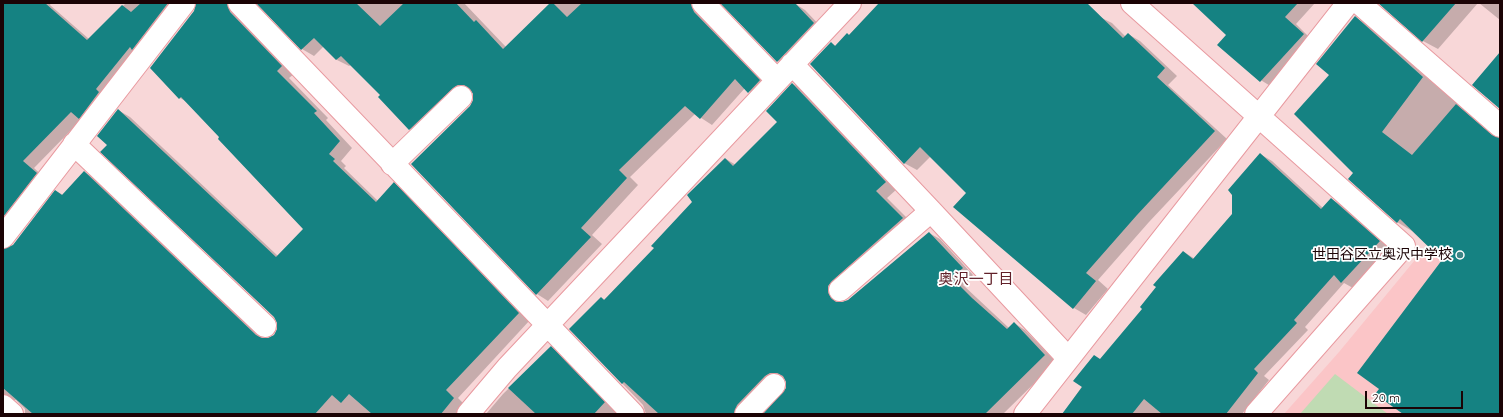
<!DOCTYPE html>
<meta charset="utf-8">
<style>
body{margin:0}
#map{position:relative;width:1503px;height:417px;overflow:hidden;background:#f8d7d8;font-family:Quicksand,sans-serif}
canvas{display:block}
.frame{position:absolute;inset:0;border:4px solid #1b0305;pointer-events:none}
.scale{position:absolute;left:1365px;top:391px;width:98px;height:18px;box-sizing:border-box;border:2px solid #1b0305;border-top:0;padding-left:5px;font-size:12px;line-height:14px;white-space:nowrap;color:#1b0305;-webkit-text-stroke:3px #fff;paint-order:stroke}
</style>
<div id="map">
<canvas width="1503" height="417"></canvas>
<div class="frame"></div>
<div class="scale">20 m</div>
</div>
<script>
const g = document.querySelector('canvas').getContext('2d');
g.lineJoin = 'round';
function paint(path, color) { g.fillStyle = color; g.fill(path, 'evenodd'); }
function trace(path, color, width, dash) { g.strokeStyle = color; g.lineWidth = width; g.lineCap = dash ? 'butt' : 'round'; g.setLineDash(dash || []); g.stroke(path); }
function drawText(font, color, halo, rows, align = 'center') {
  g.font = font + ' Quicksand,"Noto Sans JP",sans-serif'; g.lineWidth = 3.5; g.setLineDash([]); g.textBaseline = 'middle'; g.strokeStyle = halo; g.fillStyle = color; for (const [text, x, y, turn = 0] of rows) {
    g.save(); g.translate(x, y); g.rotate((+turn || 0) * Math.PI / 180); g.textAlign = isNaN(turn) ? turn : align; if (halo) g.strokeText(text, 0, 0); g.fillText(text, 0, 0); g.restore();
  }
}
const built = new Path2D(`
 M1500,157V414H1284L1339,352Z`);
const green = new Path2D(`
 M1335,374L1388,414H1300Z`);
const shadow = new Path2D(`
 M3,3H51L50,5L89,39L126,3H181L82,119L34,168L48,181L3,241Z
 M217,3H241L294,74L289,78L328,118L326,120L352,148L341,161L346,166L344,168L378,201L394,184L406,191L530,320L458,398L465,405L458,414H25V409L16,400H12L3,409V248V250L13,246L56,191L63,195L84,172L96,179L264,339L274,336L278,330V323L274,316L108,145L118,110L130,117L278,256L305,229L187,102L180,98L151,68Z
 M258,3H464L506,47L552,3H705L771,88L761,99L745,88L712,125L695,114L630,177L638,185L592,235L602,244L548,301L537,294L470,107L474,101L473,91L465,94L421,136L410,129L381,95L351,65L349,66L337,60L324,46L314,56L302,49Z
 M722,3H794L805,10L825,31L790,68L778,61Z
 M880,3H1071L1112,23L1126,37L1128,34L1140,41L1177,76L1168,85L1227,139L1149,222L1098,280L1108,289L1086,315L1074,308L954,207L967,193L931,156L917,170L904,163L831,43L836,46L849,35Z
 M1194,3H1315L1296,24L1314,42L1272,87L1259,79L1227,35Z
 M1380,3H1478L1438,49L1423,41Z
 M1479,3H1500V20Z
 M1356,18L1371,26L1420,70L1419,71L1500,139V414H1404L1380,389L1443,260L1412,231L1397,222L1354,173L1330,75Z
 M793,84L804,90L897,189L887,198L914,225L839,299L841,303L848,301L929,233L940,239L973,275L963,285L1009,328L1014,323L1025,330L1056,362L1003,414H765L787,389V382L786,379H783L776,382L747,414H646L643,405L570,329L602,298L605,300L655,248L694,202L726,159L736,165L778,122Z
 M1260,154L1272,161L1323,208L1331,199L1343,206L1391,248L1353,288L1344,283L1305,327L1308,330L1264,376L1269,380L1242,414H1063L1101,359L1144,309L1184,252L1195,259L1233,215Z
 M551,347L562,354L620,414H486L503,394Z`);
const building = new Path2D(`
 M3,3H45L87,40L122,5L131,12L141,3H168L132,50L130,47L96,89L99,92L79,119L71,112L23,161L37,173L3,217Z
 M196,3H227L230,12L282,66L277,71L317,111L314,113L340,141L329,154L335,159L333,161L376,202L394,182L519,313L446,390L454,398L441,414H372L349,394L341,403L332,395L315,414H33L3,388V249L13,245L55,190L62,195L84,171L256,335L262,338H268L274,335L277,329V323L274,317L100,152L107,145L97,136L118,109L276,257L303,229L218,139L219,137L181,97L179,99L150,68L194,11Z
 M256,3H356L380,26L404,3H456L474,22L476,20L503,49L550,3H553L567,17L582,3H691L694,12L760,80L748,93L735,79L700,119L685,106L619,170L627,178L581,228L591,237L536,295L411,164L470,106L473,100V94L470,89L464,85H458L453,88L409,130L378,97L380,95L341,56L336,60L314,38L301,50Z
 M720,3H795L814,23L777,62Z
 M879,3H1087L1123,38L1128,33L1165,68L1157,77L1215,131L1137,215L1086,273L1096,281L1073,309L953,207L966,193L920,147L904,164L810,64L831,42L835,46L847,33L849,35Z
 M1192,3H1298L1285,17L1304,34L1260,82L1217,45L1226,35Z
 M1378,3H1456L1422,42Z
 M1355,16L1423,77L1382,132L1412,155L1456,104L1492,135L1500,138V414H1403L1375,394L1379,389L1357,373L1442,260L1400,219L1397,223L1348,179L1353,173L1294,114L1329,75L1316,64Z
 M1500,52V109L1472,85Z
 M792,83L886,182L876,191L903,218L832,281L828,286V292L831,298L836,302H842L848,300L929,232L963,268L952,278L972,298L1007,329L1014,322L1045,355L985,414H763L786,388V382L783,376L777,373H770L765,376L737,405L734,414H659L624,382L622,384L569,329L601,297L604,300L654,248L651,246L692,202L687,195L725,158L733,166L777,122L766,111Z
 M1260,153L1321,209L1331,198L1380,241L1341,283L1334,275L1294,320L1297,323L1254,369L1258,373L1226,414H1162L1144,399L1132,414H1062L1082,387L1073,381L1094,355L1100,359L1142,309L1140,307L1156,287L1153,285L1183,251L1193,259L1232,214V195L1228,190Z
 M551,346L605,402L594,414H536L508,388Z`);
const minor = new Path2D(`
 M239,3L633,414
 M703,3L777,80
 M1132,3L1404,246L1256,414
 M1359,3L1500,126
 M792,64L931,211L1068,358
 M74,144L265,326
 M392,164L461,97
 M3,237L184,3
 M840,290L931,211
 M3,406L12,414
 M468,414L507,368L850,3
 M746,414L774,385
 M1025,414L1348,3`);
const markers = [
 [1460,255,4,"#3d8585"]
];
const poiNames = [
 ["世田谷区立奥沢中学校",1452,255]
];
const neighbourhoodNames = [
 ["奥沢一丁目",976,279]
];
paint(built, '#fbc5c7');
paint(green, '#c0dbb3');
paint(shadow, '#0003');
paint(building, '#158282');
trace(minor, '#e8999f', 24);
trace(minor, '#fff', 22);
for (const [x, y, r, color] of markers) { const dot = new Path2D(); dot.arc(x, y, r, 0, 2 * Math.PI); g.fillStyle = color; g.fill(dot); trace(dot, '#fff', 1.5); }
drawText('14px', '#1b0305', '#fff', poiNames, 'right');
drawText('15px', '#612029', '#fff', neighbourhoodNames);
</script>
